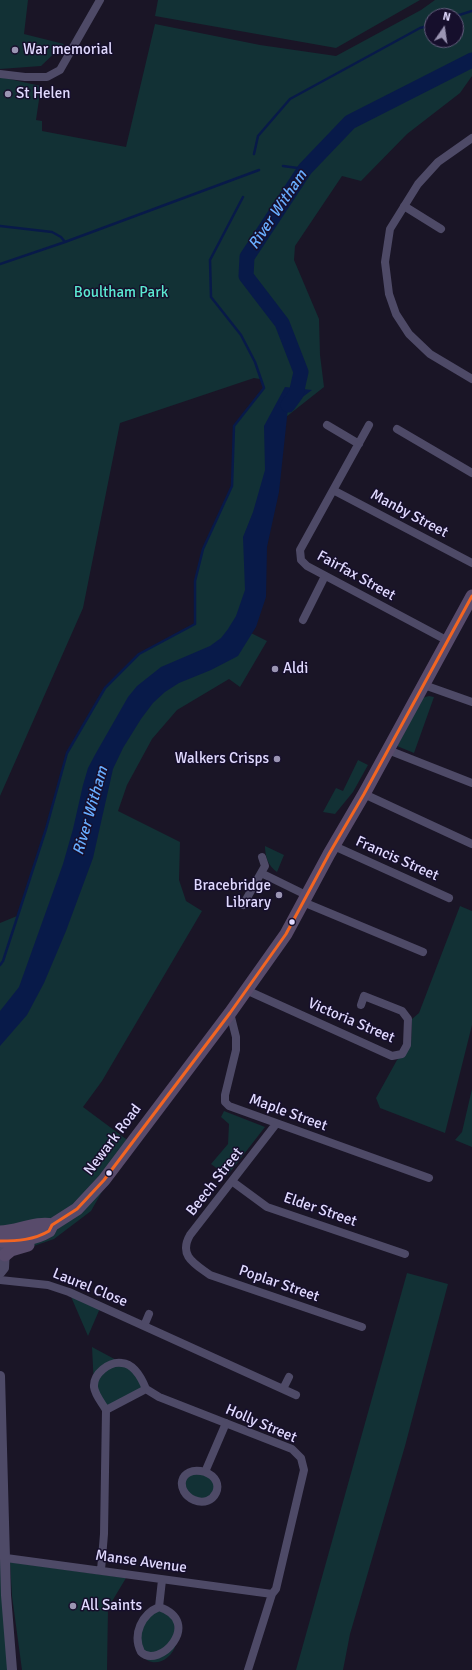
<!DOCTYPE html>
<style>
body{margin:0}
#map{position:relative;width:472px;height:1670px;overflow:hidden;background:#1a1526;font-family:Signika,sans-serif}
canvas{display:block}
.north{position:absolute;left:424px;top:8px;width:40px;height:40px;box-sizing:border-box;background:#160f2c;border:1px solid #676080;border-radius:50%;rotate:13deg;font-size:11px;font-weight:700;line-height:16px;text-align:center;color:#e1daff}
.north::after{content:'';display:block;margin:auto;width:14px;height:18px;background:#9b95b3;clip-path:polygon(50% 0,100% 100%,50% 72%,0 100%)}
</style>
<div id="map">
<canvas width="472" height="1670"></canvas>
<div class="north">N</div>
</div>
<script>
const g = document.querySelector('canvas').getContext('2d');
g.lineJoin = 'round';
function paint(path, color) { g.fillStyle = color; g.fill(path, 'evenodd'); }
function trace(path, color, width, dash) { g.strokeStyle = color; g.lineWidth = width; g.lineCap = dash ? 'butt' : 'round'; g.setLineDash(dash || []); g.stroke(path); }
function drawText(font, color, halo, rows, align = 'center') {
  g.font = font + ' Signika,sans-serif'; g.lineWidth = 3; g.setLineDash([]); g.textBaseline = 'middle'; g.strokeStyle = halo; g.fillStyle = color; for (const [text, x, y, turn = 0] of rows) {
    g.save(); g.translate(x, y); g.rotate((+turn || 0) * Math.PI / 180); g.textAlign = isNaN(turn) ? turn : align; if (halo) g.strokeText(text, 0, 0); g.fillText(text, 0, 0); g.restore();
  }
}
const green = new Path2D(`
 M0,0H28L24,34L64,44L41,66L0,69Z
 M158,0H420L336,48L155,16Z
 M435,0H472V76L460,93L407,134L361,181L342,176L295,246L294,260L319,319L320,355L324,387L272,428L243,629L267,641L240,687L229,679L177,710L152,739L127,785L118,811L180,842L179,880L186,901L202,911L102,1081L83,1107L130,1142L91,1211L54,1239L22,1250L0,1242V923L17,916L46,829L67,753L105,688L139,654L195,624V581L203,549L232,486L234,426L264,389L260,379L254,378L120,423L83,608L0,796V77L41,86L36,120L42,121V131L126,147L155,24L260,45L336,56L421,10ZM432,16H456V40H432Z
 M429,696L434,697L414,753L397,746L422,698Z
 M358,760L368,765L353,792L335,814L323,812L336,788L343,791Z
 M265,846L284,855L277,872C268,866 265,856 265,846Z
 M460,906L472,911V1025L445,1133L380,1108L376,1098L397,1060L411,1046L412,1019L419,1013Z
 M472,1089V1147L455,1140L462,1132Z
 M224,1111L265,1127L227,1176L211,1164L228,1144L229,1124L221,1117Z
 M407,1273L448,1284L405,1446L350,1634L343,1670H296Z
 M69,1292L101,1306L88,1336Z
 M92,1347L133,1369L146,1389L106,1410L94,1386Z
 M0,1376L12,1670H0Z
 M205,1472L217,1485L205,1502L188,1497L184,1476Z
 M10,1562L126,1578L108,1608L107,1670H22L12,1596Z
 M157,1607L173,1616C174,1624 178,1637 176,1644C171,1662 150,1670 141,1653C138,1647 139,1638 138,1631Z`);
const water = new Path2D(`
 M285,387L312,390L288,408L279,492L267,547L266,597L256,627L238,656L211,670L179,683L165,692L153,703L141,719L123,748L113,769L93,858L66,931L44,983L27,1015L0,1046V1011L19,987L63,864L73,829L83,785L88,768L96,753L128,697L137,686L161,667L210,646L221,638L228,629L236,616L245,590L243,537L253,512L265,470L264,426Z`);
const stream = new Path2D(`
 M456,16L472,11
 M254,154L258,136L290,99L420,28L432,25
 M283,166L305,169
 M0,226L52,232L61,237L65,242
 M0,264L65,242L259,170
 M0,965L3,961L46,829L67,753L105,688L139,654L195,624V581L203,549L232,486L234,426L264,388L255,362L241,335L211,297L210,260L243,197`);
const river = new Path2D(`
 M288,405L296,394L301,372L282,323L246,276L247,257L305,169L350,122L472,60`);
const minor = new Path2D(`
 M0,74L25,77H47L60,70L100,0
 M472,138L438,162L418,184L390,229L385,262L389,294L396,314L409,334L430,354L472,379
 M404,206L441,229
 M327,425L359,444
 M369,425L300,550L301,560L307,566L448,641
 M397,429L472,473
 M333,490L472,563
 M303,620L325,576
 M424,685L472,702
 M388,750L472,783
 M364,794L472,844
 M334,846L449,898
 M261,873L265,866L262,857
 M303,902L423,952
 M243,905L261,873L306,895
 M246,990L392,1056L402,1054L407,1045L408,1019L402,1011L364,996L361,1005
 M230,1013L236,1037V1050L225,1095V1102L229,1106L429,1178
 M276,1124L190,1235C178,1256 195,1264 210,1275L362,1327
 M233,1182L267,1207L405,1254
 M0,1280L48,1285L69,1292L296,1395
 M144,1326L149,1314
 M283,1389L289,1377
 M106,1410C102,1403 95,1395 94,1387C93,1374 109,1361 122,1363C134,1364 142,1379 146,1389
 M205,1472C178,1465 175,1492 194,1500C214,1509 229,1481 205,1472L226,1423
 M6,1558L272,1594
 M101,1570L104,1534L106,1410L146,1389L159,1397L292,1449L301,1458L304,1470L276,1589L272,1594L248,1670
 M159,1607C142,1614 132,1634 141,1652C159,1670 204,1622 159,1607L162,1580`);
const tertiary = new Path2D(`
 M0,1273L4,1268L5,1248
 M0,1376L6,1595L12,1670`);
const primary = new Path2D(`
 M0,1232C16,1232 38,1221 52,1225
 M0,1241C17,1241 34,1240 49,1231L52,1225L77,1209L104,1180L230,1013L286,934L329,854L364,794L472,596
 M5,1255L11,1250L28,1245`);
const bus1 = new Path2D(`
 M0,1241C17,1241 34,1240 49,1231L52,1225L77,1209L104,1180L230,1013L286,934L329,854L364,794L472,596`);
const markers = [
 [15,50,4,"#9b95b3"],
 [8,94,4,"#9b95b3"],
 [275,669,4,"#9b95b3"],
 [277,759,4,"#9b95b3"],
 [279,895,4,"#9b95b3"],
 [292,922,3.5,"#e1daff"],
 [109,1173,3.5,"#e1daff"],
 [73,1606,4,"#9b95b3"]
];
const poiNames = [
 ["War memorial",23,50],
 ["St Helen",16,94],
 ["Aldi",283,669],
 ["Walkers Crisps",269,759,"right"],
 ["Bracebridge",271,886,"right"],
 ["Library",271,903,"right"],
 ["All Saints",81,1606]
];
const parkNames = [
 ["Boultham Park",121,293]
];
const streetNames = [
 ["Manby Street",409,514,28],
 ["Fairfax Street",356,576,29],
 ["Francis Street",397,859,24],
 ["Victoria Street",351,1021,23],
 ["Maple Street",288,1113,20],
 ["Newark Road",113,1140,-53],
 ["Beech Street",215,1182,-52],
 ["Elder Street",320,1210,19],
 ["Poplar Street",279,1284,19],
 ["Laurel Close",90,1288,22],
 ["Holly Street",261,1424,23],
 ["Manse Avenue",141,1562,8]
];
const waterNames = [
 ["River Witham",278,210,-56],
 ["River Witham",91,811,-74]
];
paint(green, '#123135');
paint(water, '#081a49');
trace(stream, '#081a49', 2.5);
trace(river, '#081a49', 15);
trace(minor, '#4e4a67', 8);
trace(tertiary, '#4e4a67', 10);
trace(primary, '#584b6b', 13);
trace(bus1, '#f26522', 3);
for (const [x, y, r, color] of markers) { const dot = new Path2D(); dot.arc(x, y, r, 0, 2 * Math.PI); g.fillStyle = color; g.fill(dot); trace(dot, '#160f2c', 1.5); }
drawText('15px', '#e1daff', '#160f2c', poiNames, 'left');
drawText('15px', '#5bead2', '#160f2c', parkNames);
drawText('15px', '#e1daff', '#160f2c', streetNames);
drawText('italic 16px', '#68adff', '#160f2c', waterNames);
</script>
